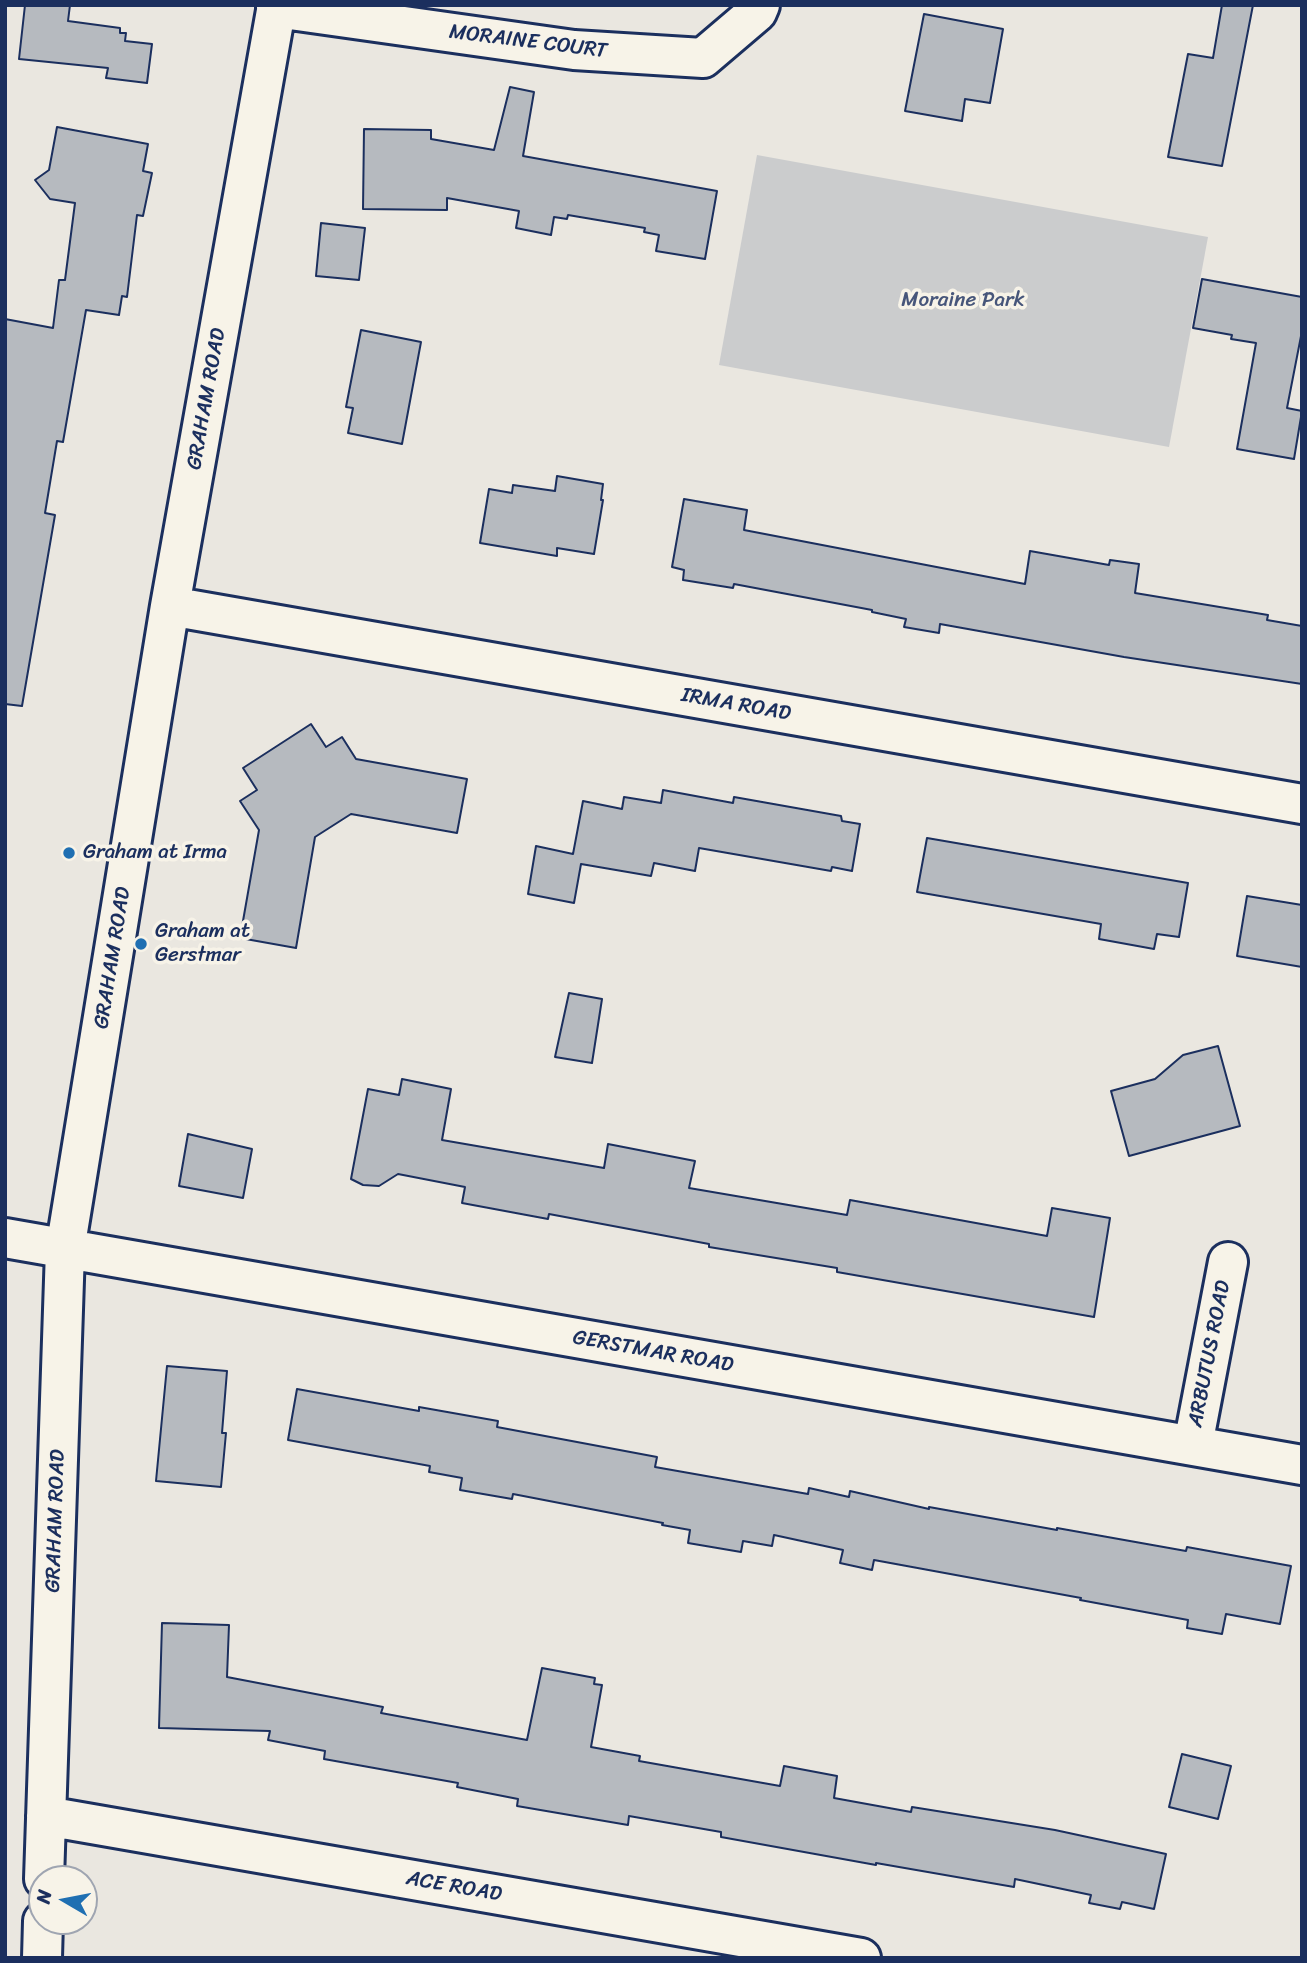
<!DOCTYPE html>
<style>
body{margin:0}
#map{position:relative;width:1307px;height:1963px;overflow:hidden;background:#eae7e0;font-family:Sriracha,sans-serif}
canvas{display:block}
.frame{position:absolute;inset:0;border:7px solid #1b2f5e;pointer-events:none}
.north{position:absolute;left:28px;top:1865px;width:70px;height:70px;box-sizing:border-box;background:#f7f3e8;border:2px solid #9fa5b1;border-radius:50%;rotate:280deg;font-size:19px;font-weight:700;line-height:28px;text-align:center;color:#1b2f5e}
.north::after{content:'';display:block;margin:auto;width:24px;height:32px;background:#1f6fb2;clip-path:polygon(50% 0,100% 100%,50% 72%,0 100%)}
</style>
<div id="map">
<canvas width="1307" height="1963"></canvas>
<div class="frame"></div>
<div class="north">N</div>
</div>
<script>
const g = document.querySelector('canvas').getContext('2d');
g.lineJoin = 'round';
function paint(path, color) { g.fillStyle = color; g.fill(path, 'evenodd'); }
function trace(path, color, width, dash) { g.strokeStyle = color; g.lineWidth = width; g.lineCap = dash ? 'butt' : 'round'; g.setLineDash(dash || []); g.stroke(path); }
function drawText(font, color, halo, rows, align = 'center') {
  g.font = font + ' Sriracha,sans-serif'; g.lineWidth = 7; g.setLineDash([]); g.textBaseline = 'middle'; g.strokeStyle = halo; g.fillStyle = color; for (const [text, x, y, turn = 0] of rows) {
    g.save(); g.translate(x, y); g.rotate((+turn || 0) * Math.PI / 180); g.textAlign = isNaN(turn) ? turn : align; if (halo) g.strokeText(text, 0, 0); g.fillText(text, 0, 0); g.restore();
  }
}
const green = new Path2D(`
 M757,155L1208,237L1169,447L719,365Z`);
const building = new Path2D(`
 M25,5H70L68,21L120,28V33H126L125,41L152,44L147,83L106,78L108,68L19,59Z
 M1222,5H1253L1222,166L1168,157L1188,54L1213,58Z
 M924,14L1003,29L990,103L965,99L962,121L905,111Z
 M510,87L534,92L523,156L717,191L705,259L656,251L659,235L644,232L645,228L568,215L567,219L554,217L551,235L516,228L519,211L447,198V210L363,209L364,129L431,130V139L494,150Z
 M57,127L148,144L143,171L152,173L143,216L137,215L127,297L122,296L119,315L86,310L63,442L57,441L45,513L55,515L22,706L5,704V319L53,328L59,280H65L75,203L50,199L35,180L49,170Z
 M321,223L365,228L359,280L316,276Z
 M1202,279L1302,297V331L1287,408L1302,411L1294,459L1237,449L1256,343L1231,339L1232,335L1193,328Z
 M361,330L421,342L402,444L348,433L353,408L346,407Z
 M557,476L603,484L601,500H603L594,554L557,548V556L480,543L489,489L512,493L513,485L555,491Z
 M684,499L747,510L744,530L1025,584L1030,551L1109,565L1110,560L1139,564L1135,593L1268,615L1267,620L1302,626V684L1124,657L940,624L939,633L904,627L906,619L872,612V610L734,584L733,588L683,580L684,570L672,567Z
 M311,724L326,747L342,737L356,759L467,779L457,833L351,814L315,837L296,948L240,938L259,830L240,801L257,790L243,768Z
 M663,790L733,803L734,797L841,816L842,821L860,824L852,871L832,867L831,871L699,848L695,871L654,863L651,876L581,864L574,903L528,894L536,846L573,854L583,801L622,809L624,797L661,803Z
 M927,838L1188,883L1179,937L1157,934L1154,949L1099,939L1101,924L917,892Z
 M1247,896L1302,905V967L1237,956Z
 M569,993L602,999L592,1063L555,1057Z
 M1218,1046L1240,1126L1129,1156L1111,1091L1155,1079L1183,1055Z
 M402,1079L451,1089L442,1140L604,1168L608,1144L695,1161L689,1188L847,1215L850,1200L1047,1236L1052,1208L1110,1218L1094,1317L837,1272V1268L709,1247V1244L549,1214L548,1219L462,1203L465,1187L398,1174L379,1186L363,1185L351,1179L368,1089L399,1095Z
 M188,1134L252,1149L243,1198L179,1186Z
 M167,1366L227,1371L222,1433H226L221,1487L156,1481Z
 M297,1389L419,1411V1407L498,1421L497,1427L657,1457L655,1467L808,1494L809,1488L849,1497L850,1491L929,1509V1507L1057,1530V1528L1186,1551L1187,1547L1291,1566L1280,1624L1226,1614L1222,1634L1187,1628L1188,1620L1080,1600L1081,1598L874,1560L872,1570L840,1563L843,1550L774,1535L772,1546L743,1541L741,1552L688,1543L690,1530L662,1525L663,1523L513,1494L512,1499L460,1490L462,1478L429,1472L430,1466L288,1440Z
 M162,1623L229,1625L227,1677L383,1707L381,1713L527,1740L542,1668L595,1678L594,1684L602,1685L591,1747L640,1756L639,1761L780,1786L784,1766L837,1776L834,1798L911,1812L912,1807L1055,1830L1166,1854L1154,1909L1122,1902L1120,1909L1089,1903L1091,1895L1015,1879L1014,1887L876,1863V1865L721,1837V1832L629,1816L628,1825L517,1806L518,1799L457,1787L458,1783L324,1759L325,1751L268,1740L270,1731L159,1728Z
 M1182,1754L1231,1766L1218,1819L1169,1807Z`);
const minor = new Path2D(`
 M276,8L574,50L703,58L757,12L760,5
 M170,606L1302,804
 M5,1238L1302,1465
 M1193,1445L1228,1262
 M46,1816L861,1958
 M44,1879L65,1250L170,606L277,5
 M42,1958L43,1921`);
const markers = [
 [69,853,7,"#1f6fb2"],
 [141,944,7,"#1f6fb2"]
];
const streetNames = [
 ["MORAINE COURT",528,42,7],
 ["GRAHAM ROAD",207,399,-80],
 ["IRMA ROAD",736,705,10],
 ["GRAHAM ROAD",113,958,-81],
 ["GERSTMAR ROAD",653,1352,10],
 ["ARBUTUS ROAD",1210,1354,-79],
 ["GRAHAM ROAD",56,1521,-88],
 ["ACE ROAD",454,1887,10]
];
const parkNames = [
 ["Moraine Park",963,301]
];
const poiNames = [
 ["Graham at Irma",83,853],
 ["Graham at",155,932],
 ["Gerstmar",155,956]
];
paint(green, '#cbcccd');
paint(building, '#b6babf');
trace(building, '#1b2f5e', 2);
trace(minor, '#1b2f5e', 44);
trace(minor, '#f7f3e8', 38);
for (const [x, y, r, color] of markers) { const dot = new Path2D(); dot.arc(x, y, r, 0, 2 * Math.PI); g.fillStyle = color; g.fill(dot); trace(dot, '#f7f3e8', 2.5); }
drawText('21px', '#1b2f5e', '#f7f3e8', streetNames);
drawText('21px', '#47567a', '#f7f3e8', parkNames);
drawText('21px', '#1b2f5e', '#f7f3e8', poiNames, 'left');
</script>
